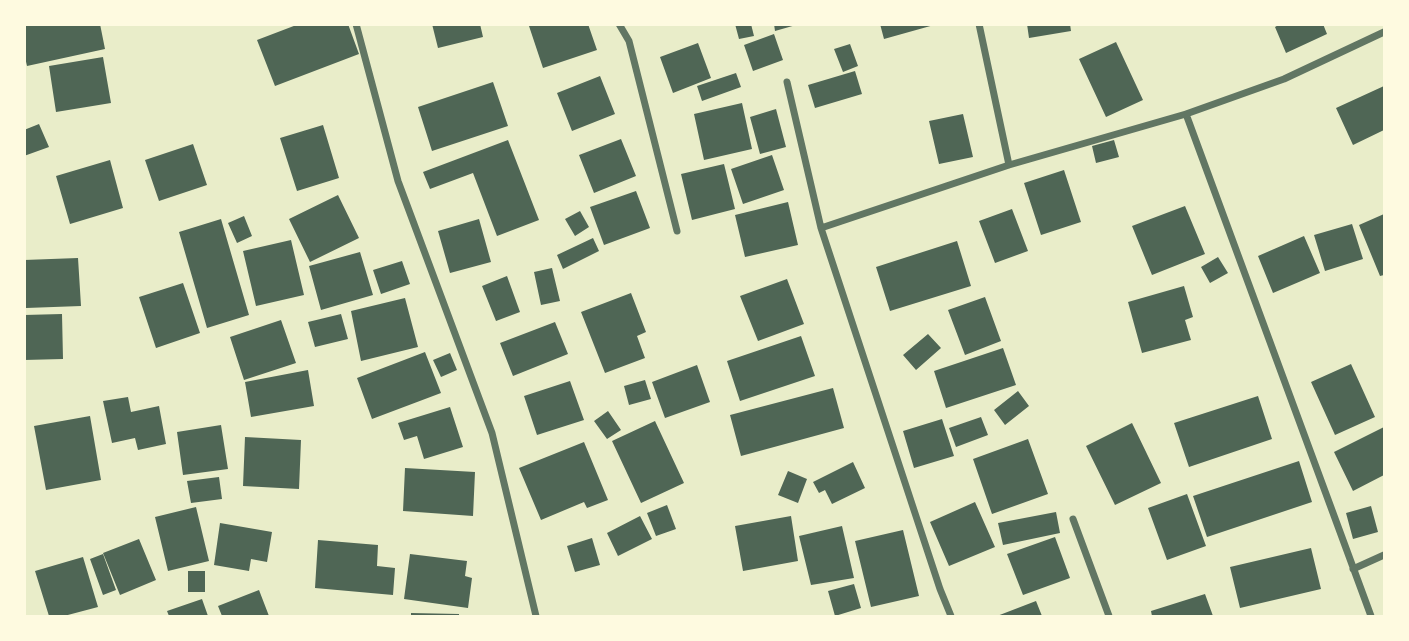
<!DOCTYPE html>
<style>
body{margin:0}
#map{position:relative;width:1409px;height:641px;overflow:hidden;background:#e9edc9;font-family:Barlow,sans-serif}
canvas{display:block}
.frame{position:absolute;inset:0;border:26px solid #fefae0;pointer-events:none}
</style>
<div id="map">
<canvas width="1409" height="641"></canvas>
<div class="frame"></div>
</div>
<script>
const g = document.querySelector('canvas').getContext('2d');
g.lineJoin = 'round';
function paint(path, color) { g.fillStyle = color; g.fill(path, 'evenodd'); }
function trace(path, color, width, dash) { g.strokeStyle = color; g.lineWidth = width; g.lineCap = dash ? 'butt' : 'round'; g.setLineDash(dash || []); g.stroke(path); }
const building = new Path2D(`
 M24,24H100L105,49L27,66L24,53Z
 M299,24H348L359,54L275,86L257,40Z
 M432,24H480L483,37L438,48Z
 M534,24H588L597,50L543,68L529,26Z
 M735,24H751L754,36L739,39Z
 M774,24H796V25L775,31Z
 M880,24H934V25L884,39Z
 M1027,24H1070L1071,31L1029,38Z
 M1280,24H1323L1327,34L1286,53L1275,27Z
 M774,34L783,60L753,71L744,45Z
 M1116,42L1143,100L1106,117L1079,59Z
 M698,43L711,78L673,93L660,57Z
 M850,44L858,66L843,72L834,49Z
 M103,57L111,103L56,112L49,66Z
 M855,71L862,94L815,108L808,85Z
 M736,73L741,87L702,101L697,86Z
 M600,76L615,114L572,131L557,93Z
 M493,82L508,126L432,151L418,107Z
 M1384,86V130L1353,145L1336,108Z
 M742,103L752,149L704,160L694,114Z
 M776,109L786,147L760,154L750,117Z
 M963,114L973,157L939,164L929,121Z
 M39,124L49,147L24,156V130Z
 M323,125L339,178L297,191L280,138Z
 M621,139L636,176L594,193L579,155Z
 M508,140L539,220L497,236L473,173L430,189L423,172Z
 M1114,140L1119,157L1096,163L1092,146Z
 M193,144L207,185L159,201L145,160Z
 M772,155L784,190L743,204L731,169Z
 M110,160L123,208L70,224L56,176Z
 M724,164L735,209L692,220L681,174Z
 M1064,170L1081,222L1041,235L1024,183Z
 M636,191L650,228L604,245L590,207Z
 M338,195L359,238L310,262L289,219Z
 M788,202L798,245L745,257L735,215Z
 M1185,206L1205,254L1152,275L1132,226Z
 M1012,209L1028,251L995,263L979,221Z
 M580,211L589,227L575,236L565,219Z
 M1384,214V275L1380,276L1359,225Z
 M244,216L252,236L237,243L228,223Z
 M221,219L249,315L207,328L179,232Z
 M479,219L491,262L450,273L438,231Z
 M1352,224L1363,259L1325,271L1314,235Z
 M1304,236L1320,273L1273,293L1258,256Z
 M593,238L599,251L563,269L557,255Z
 M291,240L304,295L256,306L243,251Z
 M957,241L971,286L890,311L876,267Z
 M360,252L373,295L321,310L309,266Z
 M1218,257L1228,273L1210,283L1201,267Z
 M78,258L81,306L26,308L24,260Z
 M402,261L410,284L381,294L373,270Z
 M552,268L560,301L541,305L534,272Z
 M507,276L520,312L496,321L482,286Z
 M787,279L804,324L758,341L740,296Z
 M183,283L200,333L156,348L139,297Z
 M1184,286L1193,317L1185,320L1191,340L1142,353L1128,302Z
 M631,293L646,332L637,336L645,358L605,373L581,312Z
 M985,297L1001,341L965,355L948,310Z
 M405,298L418,347L361,361L351,311Z
 M62,314L63,359L24,360V315Z
 M341,314L348,339L315,347L308,322Z
 M281,320L296,363L244,380L230,337Z
 M555,322L568,354L513,376L500,343Z
 M928,334L941,348L916,370L903,355Z
 M801,336L815,376L740,401L727,361Z
 M1003,348L1016,385L946,408L934,371Z
 M425,352L441,393L372,419L357,378Z
 M450,353L457,370L441,377L433,360Z
 M1351,364L1375,417L1335,435L1311,382Z
 M697,365L710,402L665,418L652,382Z
 M308,370L314,406L251,417L245,382Z
 M645,380L651,399L629,405L624,386Z
 M570,381L584,420L537,435L524,396Z
 M833,388L844,428L741,456L730,415Z
 M1018,391L1029,406L1005,425L994,410Z
 M1258,396L1272,439L1189,467L1174,423Z
 M128,397L131,412L159,406L166,444L138,450L135,438L112,443L103,401Z
 M450,407L463,447L424,459L417,436L404,440L398,423Z
 M608,411L621,430L607,439L594,421Z
 M90,416L101,480L46,490L34,426Z
 M981,417L988,435L956,447L949,428Z
 M942,419L954,456L914,468L903,431Z
 M655,421L684,483L641,503L612,441Z
 M1132,423L1161,483L1115,505L1086,446Z
 M221,425L228,469L183,475L177,432Z
 M1384,427V475L1353,491L1334,452Z
 M245,437L301,440L299,489L243,486Z
 M1028,439L1048,494L992,514L973,459Z
 M584,442L608,500L587,508L584,502L541,520L519,468Z
 M1299,461L1312,502L1207,537L1193,496Z
 M853,462L865,488L832,504L825,490L819,493L813,482Z
 M405,468L475,472L473,516L403,511Z
 M788,471L807,479L798,503L778,495Z
 M219,477L222,499L191,503L187,481Z
 M1187,494L1206,546L1167,560L1148,508Z
 M975,502L995,547L949,566L930,522Z
 M667,505L676,529L656,536L647,513Z
 M1371,506L1378,532L1353,539L1346,513Z
 M196,507L209,561L168,571L155,517Z
 M1056,512L1060,533L1003,545L998,523Z
 M640,516L652,539L618,556L607,533Z
 M791,516L798,561L743,571L735,526Z
 M220,523L272,532L267,562L251,559L249,571L214,565Z
 M842,526L854,578L811,585L799,536Z
 M903,530L919,596L871,607L855,541Z
 M1055,537L1070,578L1023,595L1007,554Z
 M592,538L600,565L575,572L567,546Z
 M139,539L156,580L120,595L103,553Z
 M318,540L378,545L377,566L395,568L393,595L315,588Z
 M1311,548L1321,589L1240,608L1230,567Z
 M103,554L116,590L103,595L90,559Z
 M410,554L467,561L465,576L472,578L468,608L404,599Z
 M83,557L98,607L64,616H49L35,571Z
 M188,571H205V592H188Z
 M854,584L861,608L835,616L828,591Z
 M259,590L269,616H222L218,606Z
 M1205,594L1213,616H1152L1151,611Z
 M202,599L208,616H169L167,611Z
 M1036,601L1042,616H997Z
 M411,613L459,614V616H411Z`);
const minor = new Path2D(`
 M356,24L398,181L492,433L536,616
 M619,24L629,41L677,231
 M979,24L1009,165
 M787,82L821,228L940,589L951,616
 M1186,114L1371,616
 M821,228L1009,165L1186,114L1284,79L1384,32
 M1073,519L1109,616
 M1353,569L1384,555`);
paint(building, '#4f6655');
trace(minor, '#617663', 7);
</script>
